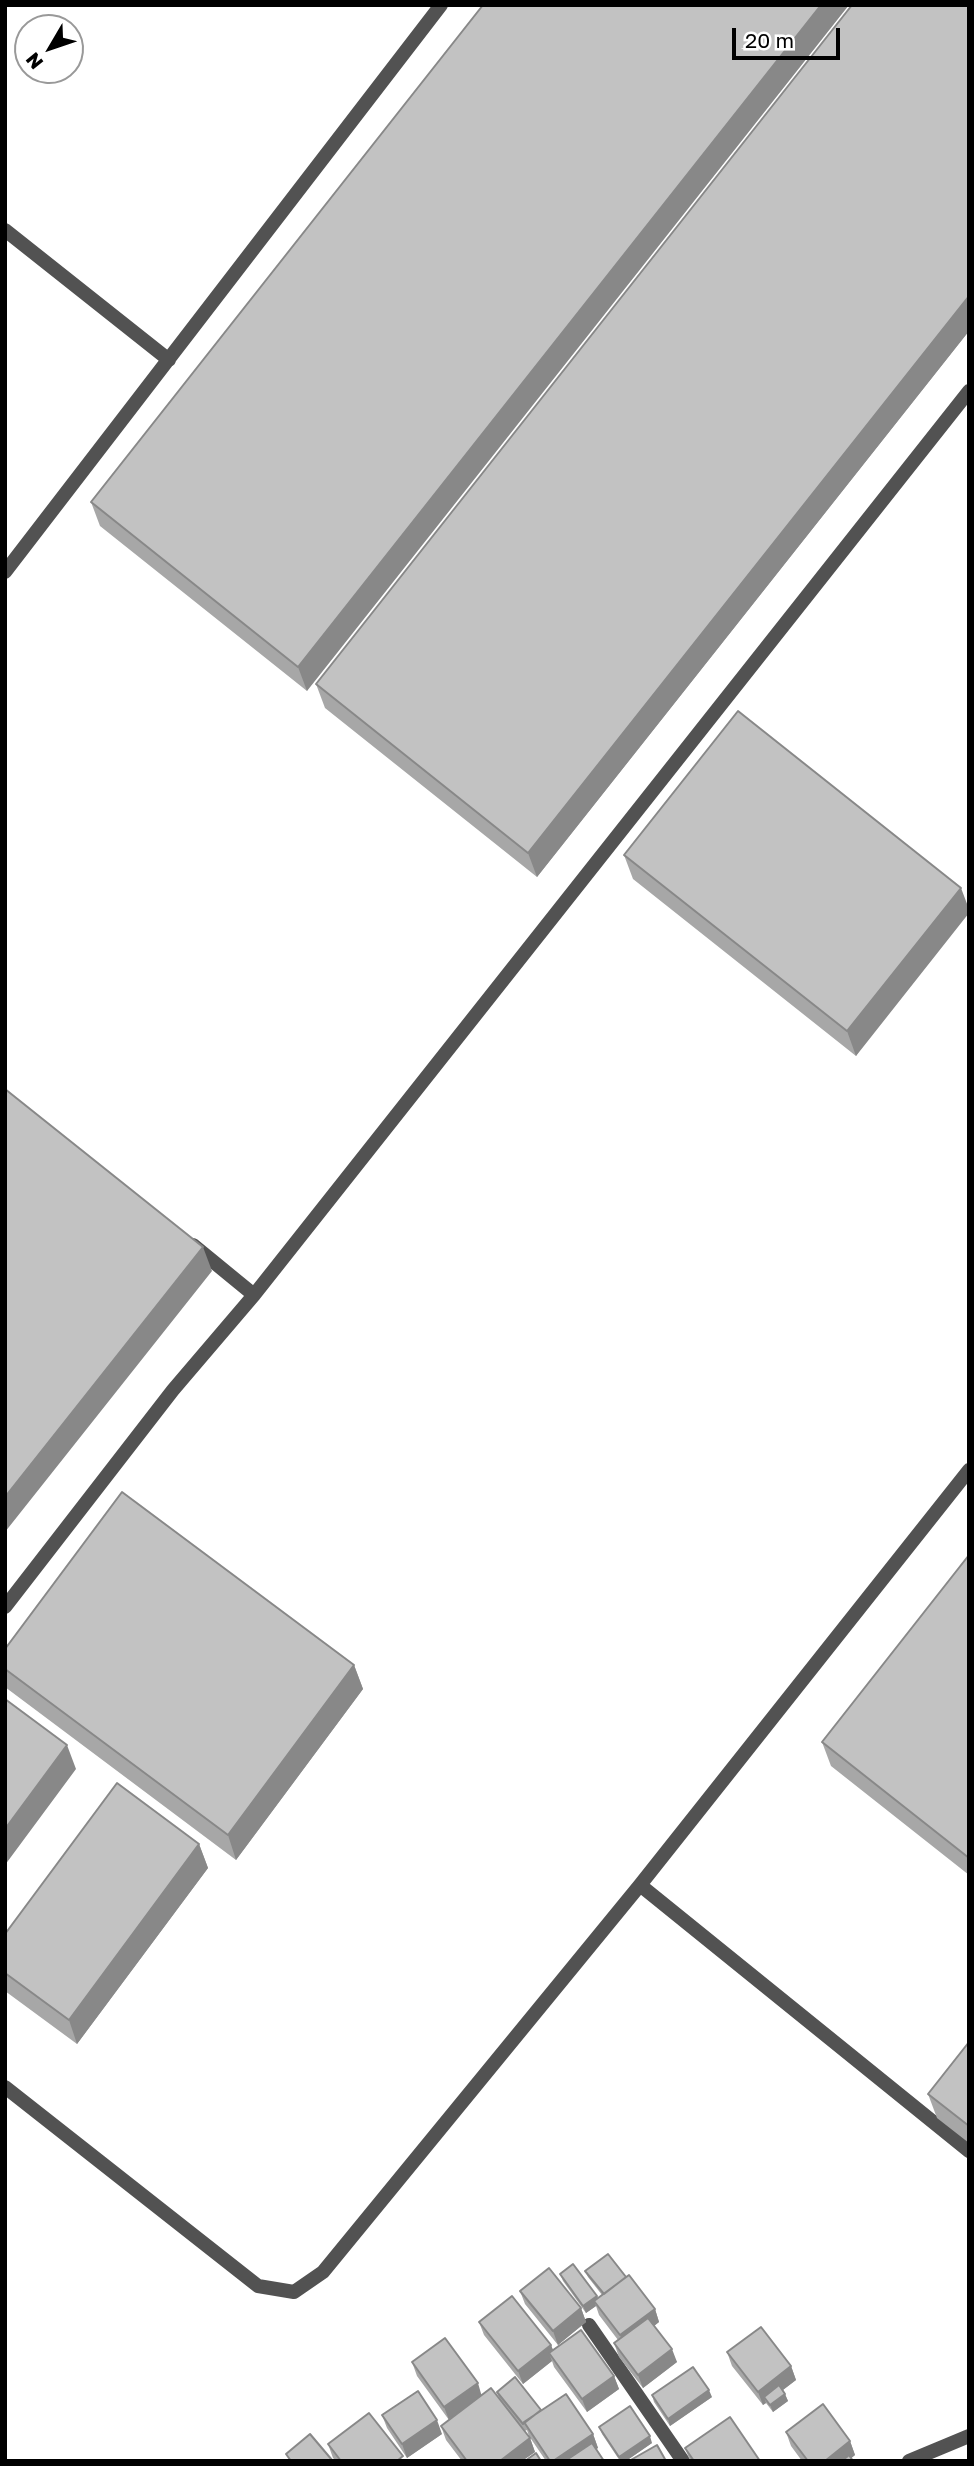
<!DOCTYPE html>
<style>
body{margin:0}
#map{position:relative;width:974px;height:2466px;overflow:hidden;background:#fff;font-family:"Golos Text",sans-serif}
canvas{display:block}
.frame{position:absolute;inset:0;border:7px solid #000;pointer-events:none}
.north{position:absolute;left:14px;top:14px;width:70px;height:70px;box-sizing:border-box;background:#fff;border:2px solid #999;border-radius:50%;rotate:231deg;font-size:19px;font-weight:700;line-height:28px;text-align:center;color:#000}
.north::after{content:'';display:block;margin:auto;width:24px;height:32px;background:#000;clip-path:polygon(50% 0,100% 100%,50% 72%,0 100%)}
.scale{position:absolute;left:732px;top:28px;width:108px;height:32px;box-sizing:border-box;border:4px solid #000;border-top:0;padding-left:9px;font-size:21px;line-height:24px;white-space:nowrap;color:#000;-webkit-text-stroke:5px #fff;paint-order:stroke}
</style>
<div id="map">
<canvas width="974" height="2466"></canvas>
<div class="frame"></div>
<div class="north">N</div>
<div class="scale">20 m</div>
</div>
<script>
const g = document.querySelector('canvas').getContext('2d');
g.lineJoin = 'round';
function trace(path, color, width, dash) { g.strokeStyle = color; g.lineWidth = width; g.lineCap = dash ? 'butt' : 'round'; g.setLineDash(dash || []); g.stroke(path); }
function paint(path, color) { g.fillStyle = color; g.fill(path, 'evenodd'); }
const lane = new Path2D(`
 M5,230L169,360
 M5,572L441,5
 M193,1245L254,1295
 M5,1607L173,1390L254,1295L969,391
 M640,1885L969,2151
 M5,2087L258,2286L294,2292L323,2272L640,1885L969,1470`);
const street = new Path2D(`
 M589,2325L683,2461
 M909,2461L969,2436`);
const wall = new Path2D(`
 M483,5L307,691L100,526L91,502Z
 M969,5V331L537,877L325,708L316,684Z
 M624,855L961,888L856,1056L633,879Z
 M969,1555V1875L831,1766L822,1742Z
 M354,1665L363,1689L236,1860L5,1687V1669Z
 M199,1844L208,1868L77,2044L5,1991V1934Z
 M969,2042V2143L937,2118L928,2094Z
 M585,2271L626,2277L655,2309L659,2322L654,2326L677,2362L643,2388L619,2357L614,2343L618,2340L599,2315L596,2306L586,2313L563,2281L560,2274L597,2296L598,2299L602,2295L588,2277Z
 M520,2291L581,2308L586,2322L558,2345L525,2304Z
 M479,2322L551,2345L553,2350L614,2376L619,2389L587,2412L554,2367L552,2361L523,2384L484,2335Z
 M727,2352L791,2366L796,2380L783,2390L788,2401L773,2412L766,2403L763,2405L732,2366Z
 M412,2362L482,2395L499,2398L497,2392L593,2434L598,2448L596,2449L604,2461H546L529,2436L527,2430L525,2431L502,2402L530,2438L535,2452L522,2461H462L446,2440L441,2426L449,2420L417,2376Z
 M652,2395L712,2397L670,2426L654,2402Z
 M382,2415L442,2434L407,2458L387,2428Z
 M599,2427L652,2443L626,2461H620L602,2434Z
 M786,2432L850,2441L855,2455L851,2458L853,2461H802L791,2446Z
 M328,2444L404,2461H336L333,2458Z
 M685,2448L760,2461H690Z`);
const shadedWall = new Path2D(`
 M821,5H849L307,691L298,667Z
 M969,296V331L537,877L528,853Z
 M961,888L969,909V913L856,1056L847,1031Z
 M203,1247L212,1271L5,1532V1497Z
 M354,1665L363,1689L236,1860L228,1835Z
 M67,1745L76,1769L5,1865V1829Z
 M199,1844L208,1868L77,2044L69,2020Z
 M597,2296L599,2303L594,2301L596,2306L586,2313L583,2306Z
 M581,2308L586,2322L558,2345L553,2331Z
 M655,2309L659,2322L625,2349L620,2335Z
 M551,2345L556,2358L549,2353L552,2361L523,2384L518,2371Z
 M672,2349L677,2362L643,2388L638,2375Z
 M791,2366L796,2380L767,2402L764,2397L766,2403L763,2405L758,2392Z
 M614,2376L619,2389L587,2412L582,2399Z
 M478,2383L482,2397L449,2420L444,2407Z
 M709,2390L712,2397L670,2426L668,2419Z
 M785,2394L788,2401L773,2412L770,2405Z
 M437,2420L442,2434L407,2458L402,2444Z
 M593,2434L598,2448L578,2461H553Z
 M650,2436L652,2443L626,2461H620L619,2457Z
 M530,2438L535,2452L522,2461H500Z
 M850,2441L855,2455L848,2461H825Z`);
const building = new Path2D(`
 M483,5H821L298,667L91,502Z
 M852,5H969V296L528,853L316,684Z
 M738,711L961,888L847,1031L624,855Z
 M5,1089L203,1247L5,1497Z
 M122,1492L354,1665L228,1835L5,1669V1649Z
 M969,1555V1858L822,1742Z
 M5,1699L67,1745L5,1829Z
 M117,1783L199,1844L69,2020L5,1973V1934Z
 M969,2042V2126L928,2094Z
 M608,2254L626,2277L604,2294L585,2271Z
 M573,2264L597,2296L583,2306L560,2274Z
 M549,2268L581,2308L553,2331L520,2291Z
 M629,2275L655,2309L620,2335L594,2301Z
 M512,2296L551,2345L518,2371L479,2322Z
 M648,2318L672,2349L638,2375L614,2343Z
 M761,2327L791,2366L758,2392L727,2352Z
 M581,2330L614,2376L582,2399L549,2353Z
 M445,2338L478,2383L444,2407L412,2362Z
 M693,2367L709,2390L668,2419L652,2395Z
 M515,2377L541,2410L523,2424L497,2392Z
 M779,2385L785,2394L770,2405L764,2397Z
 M491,2388L530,2438L500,2461H467L441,2426Z
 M418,2391L437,2420L402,2444L382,2415Z
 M566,2394L593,2434L553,2461H550L524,2422Z
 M823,2404L850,2441L825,2461H808L786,2432Z
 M630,2406L650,2436L619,2457L599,2427Z
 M369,2413L403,2456L397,2461H341L328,2444Z
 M730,2417L760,2461H694L685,2448Z
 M310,2434L332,2460V2461H291L286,2454Z
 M592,2443L604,2461H565Z
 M657,2445L666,2461H629Z
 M536,2453L541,2461H525Z
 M849,2455L853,2461H842Z`);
trace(lane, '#525252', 14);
trace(street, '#525252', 14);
paint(wall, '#a7a7a7');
paint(shadedWall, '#888');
paint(building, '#c2c2c2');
trace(building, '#888', 2);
</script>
